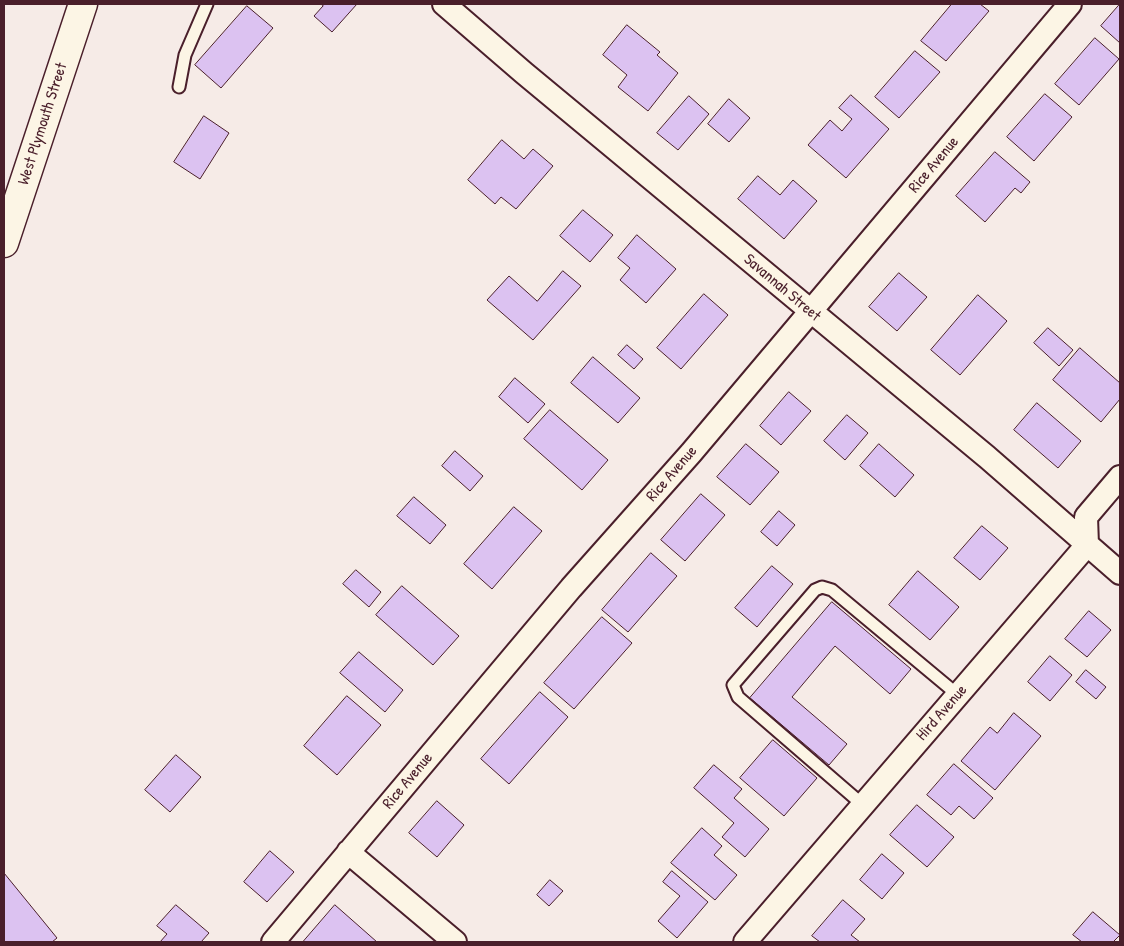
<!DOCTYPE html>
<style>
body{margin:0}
#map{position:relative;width:1124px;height:946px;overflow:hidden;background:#f6ebe7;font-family:"Patrick Hand",sans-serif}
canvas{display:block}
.frame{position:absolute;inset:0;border:5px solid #4a1f2b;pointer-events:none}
</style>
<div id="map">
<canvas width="1124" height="946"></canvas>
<div class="frame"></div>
</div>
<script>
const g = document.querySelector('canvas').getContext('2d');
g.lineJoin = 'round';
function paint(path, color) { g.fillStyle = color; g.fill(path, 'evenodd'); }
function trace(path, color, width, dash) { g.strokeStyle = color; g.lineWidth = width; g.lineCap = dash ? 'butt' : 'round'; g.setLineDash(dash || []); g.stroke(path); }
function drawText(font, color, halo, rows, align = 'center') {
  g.font = font + ' "Patrick Hand",sans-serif'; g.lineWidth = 4.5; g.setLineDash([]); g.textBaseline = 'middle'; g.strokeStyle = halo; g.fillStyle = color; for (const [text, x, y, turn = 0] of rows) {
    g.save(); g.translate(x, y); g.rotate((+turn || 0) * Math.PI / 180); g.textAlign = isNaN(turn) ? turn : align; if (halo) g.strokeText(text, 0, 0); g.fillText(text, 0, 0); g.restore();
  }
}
const building = new Path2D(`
 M321,4H357L332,32L314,16L323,6Z
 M952,4H980L989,11L946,61L921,41Z
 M1120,4V43L1101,26Z
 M247,6L273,28L221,88L195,65Z
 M627,25L660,52L657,55L678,73L648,111L618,87L627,75L603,55Z
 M1095,38L1119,59L1079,105L1055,84Z
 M915,51L940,72L899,118L875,97Z
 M1045,94L1072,117L1034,161L1007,137Z
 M851,95L889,129L846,178L808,145L830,120L842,131L852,119L839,108Z
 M689,96L709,114L678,150L657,133Z
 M729,99L750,118L729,142L708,124Z
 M204,116L229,133L200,179L174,162Z
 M502,140L524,159L533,149L553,166L516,209L501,197L495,204L468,180Z
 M995,152L1030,182L1021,193L1015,188L985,222L956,196Z
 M758,176L780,195L793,180L817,201L784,239L738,199Z
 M583,210L613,235L590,262L560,236Z
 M637,235L676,269L646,303L620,280L630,268L618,258Z
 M563,271L581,286L533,340L487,300L509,276L537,301Z
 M899,273L927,297L897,331L869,307Z
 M704,294L728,315L681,369L657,348Z
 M978,295L1007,321L960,375L931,350Z
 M1048,328L1073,350L1059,366L1034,343Z
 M627,345L643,359L634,369L618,355Z
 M1080,348L1120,383V399L1101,422L1053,380Z
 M593,357L640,398L618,423L571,383Z
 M515,378L545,404L528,423L499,397Z
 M789,392L811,411L781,445L760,426Z
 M1037,403L1081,441L1058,468L1014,430Z
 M550,410L608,460L582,490L524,439Z
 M847,415L868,433L845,460L824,441Z
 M746,444L779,472L750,505L717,477Z
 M879,444L914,475L895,497L860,466Z
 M455,451L483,476L470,491L442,466Z
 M701,494L725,515L685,561L661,540Z
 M414,497L446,525L430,544L397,516Z
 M514,507L542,531L492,589L464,564Z
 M779,511L795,525L777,546L761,532Z
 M982,526L1008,548L980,580L954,558Z
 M651,553L677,576L628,632L602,610Z
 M772,566L793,584L757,627L735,608Z
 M356,570L381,592L369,607L343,584Z
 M918,571L959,607L930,640L889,605Z
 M402,586L459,636L433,665L376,615Z
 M832,602L911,669L890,694L835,646L792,697L847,744L829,765L750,698Z
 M1089,611L1111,630L1087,657L1065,639Z
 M602,617L632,643L574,709L544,683Z
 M359,652L403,690L385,712L340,673Z
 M1050,656L1072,675L1050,701L1028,682Z
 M1086,670L1106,687L1096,699L1076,682Z
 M540,692L568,717L509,784L481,759Z
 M347,696L381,725L337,775L304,746Z
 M1014,713L1041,736L995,790L961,761L990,727L997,733Z
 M773,740L817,778L784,816L740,778Z
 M176,755L201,777L170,812L145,790Z
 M954,764L993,798L974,819L959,806L951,815L927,795Z
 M714,765L742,789L734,798L769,829L745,857L722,837L734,823L694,788Z
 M437,801L464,825L437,857L409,833Z
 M917,805L954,837L927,867L890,835Z
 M702,828L722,846L714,855L737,875L715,900L671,863Z
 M270,851L294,872L267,902L244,882Z
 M882,854L904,873L882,899L860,880Z
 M672,871L708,902L677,938L658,921L680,896L663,882Z
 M4,873L57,938L52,942H4Z
 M550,880L563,891L549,906L537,895Z
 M843,900L865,919L851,935L860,942H820L812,936Z
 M176,905L209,933L201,942H160L167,934L157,926Z
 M335,905L377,942H303Z
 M1093,912L1120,935L1113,942H1082L1073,935Z`);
const service = new Path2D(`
 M179,87L185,55L207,4
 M863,805L738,697L733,685L815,590L822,587L832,590L958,695`);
const minor = new Path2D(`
 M444,4L524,73L987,457L1120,573
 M348,852L455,942
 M273,942L571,588L691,453L1070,4
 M745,942L1087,545L1086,517L1120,477`);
const tertiary = new Path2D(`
 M4,243L83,4`);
const streetNames = [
 ["West Plymouth Street",43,124,-72],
 ["Rice Avenue",934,165,-50],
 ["Savannah Street",782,288,40],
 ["Rice Avenue",672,474,-49],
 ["Hird Avenue",942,713,-49],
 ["Rice Avenue",408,781,-50]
];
paint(building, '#dcc2f1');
trace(building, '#4a1f2b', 1);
trace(service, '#4a1f2b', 15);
trace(minor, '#4a1f2b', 26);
trace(tertiary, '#4a1f2b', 31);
trace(service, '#fcf5e5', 11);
trace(minor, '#fcf5e5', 22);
trace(tertiary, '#fcf5e5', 28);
drawText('16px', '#4a1f2b', '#fcf5e5', streetNames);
</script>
